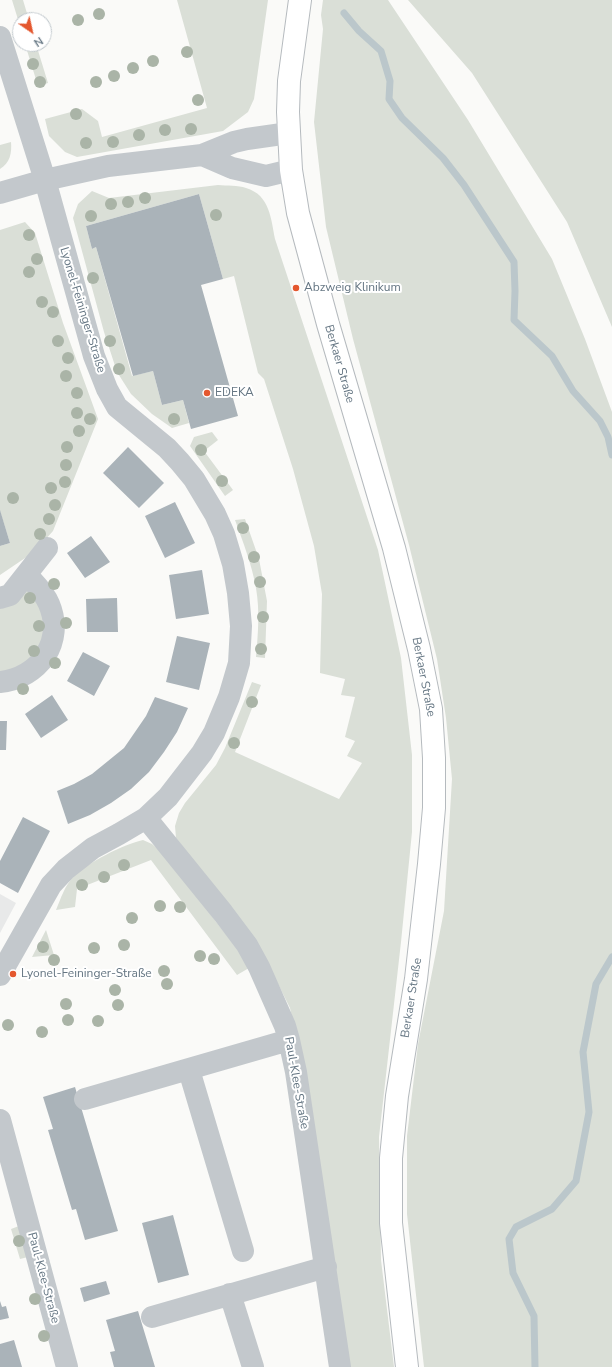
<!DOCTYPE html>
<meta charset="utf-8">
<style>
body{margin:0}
#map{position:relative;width:612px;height:1367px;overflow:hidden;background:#fafaf8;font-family:"Nunito Sans",sans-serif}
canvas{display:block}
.north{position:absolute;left:12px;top:12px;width:40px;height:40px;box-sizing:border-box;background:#fff;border:1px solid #c1c8cd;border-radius:50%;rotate:146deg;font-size:11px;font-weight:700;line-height:16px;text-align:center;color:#657683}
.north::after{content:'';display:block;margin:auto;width:14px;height:18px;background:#e4572e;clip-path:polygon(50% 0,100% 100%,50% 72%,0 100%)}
</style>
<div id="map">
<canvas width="612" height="1367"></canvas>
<div class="north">N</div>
</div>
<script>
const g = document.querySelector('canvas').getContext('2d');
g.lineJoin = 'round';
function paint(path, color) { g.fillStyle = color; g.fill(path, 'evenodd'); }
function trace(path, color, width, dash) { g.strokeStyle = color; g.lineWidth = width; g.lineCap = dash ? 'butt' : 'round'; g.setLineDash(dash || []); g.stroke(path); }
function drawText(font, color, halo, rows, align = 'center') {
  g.font = font + ' "Nunito Sans",sans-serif'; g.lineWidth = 4; g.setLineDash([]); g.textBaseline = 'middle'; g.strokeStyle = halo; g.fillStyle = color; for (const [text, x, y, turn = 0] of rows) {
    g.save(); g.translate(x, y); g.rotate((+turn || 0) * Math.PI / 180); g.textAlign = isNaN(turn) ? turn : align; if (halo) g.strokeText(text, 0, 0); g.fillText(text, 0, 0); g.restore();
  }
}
const built = new Path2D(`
 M0,894L16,903L0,933Z`);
const green = new Path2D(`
 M12,0H23L29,20H20V26Z
 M177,0H268L254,99L248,112L223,131L77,157L65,152L49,136L45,119L82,109L98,121L102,137L207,108Z
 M323,0H388L468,120L552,259L585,339L612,412V1367H424L407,1214V1136L418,1044L444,911L452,779L446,718L437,659L409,545L353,339L326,227L314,122L323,29L321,15Z
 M408,0H612V327L567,222L472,73Z
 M25,44H36L48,83L38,86Z
 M11,142C12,153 10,163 0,169V145Z
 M218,185C227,186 238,185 246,188C270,195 271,219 275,239L378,550L401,658L412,755V832L401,942L379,1137L381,1260L394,1367H348L311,1108L290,1008L256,940L176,838L175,826L179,813L185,803L216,765L225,748L252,682L261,685L235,752L339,799L362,763L347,756L355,741L345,737L355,697L341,695L345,679L320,673L322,594L314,546L293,469L264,379L258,373L234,276L223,279L199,194L86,226L92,249L96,247L132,376L153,371L162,405L183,400L189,423L172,428L152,414L131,394L117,372L104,332L73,218L78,204L92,191L109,198Z
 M25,222L35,233L63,323L98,419L53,531L34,552L0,575V546L10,543L0,511V230Z
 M212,432L218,440L204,451L233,490L225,496L190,446L194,437Z
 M245,519L259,559L267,601L265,658L256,657C258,634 260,611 256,588C252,565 243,542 235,520Z
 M27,584L47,620L41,654L0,678V603Z
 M143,840L152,844L164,854L241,954L249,968L237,975L151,860L77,889L75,907L56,910C61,898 65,885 74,876C87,863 124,844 143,840Z
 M46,930L54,955L32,957Z
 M19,1226L28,1257L20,1259L11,1229Z`);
const stream = new Path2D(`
 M344,13L359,31L381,51L390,81L389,99L402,118L443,158L464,185L514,262L515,291L514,320L552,356L573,391L600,421L608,437L612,455
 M535,1367L534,1316L513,1273L509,1239L516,1227L552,1209L576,1181L589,1112L583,1052L596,984L612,957`);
const building = new Path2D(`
 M199,194L223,279L201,285L238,416L191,429L183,400L162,405L153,371L133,376L96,247L92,249L86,226Z
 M128,447L164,483L139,508L103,473Z
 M175,502L195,543L165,558L145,516Z
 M0,510L10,543L0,546Z
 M91,536L110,562L85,578L67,553Z
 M202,570L209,614L176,619L169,575Z
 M117,598L118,632H87L86,599Z
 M177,636L210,643L199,690L166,682Z
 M83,652L110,666L94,696L67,681Z
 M52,695L68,720L41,738L25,714Z
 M155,697L188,708L177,732L164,752L149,772L131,789L111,803L90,815L68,824L57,791L74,784L92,774L124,748L146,716Z
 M0,721H7L6,750H0Z
 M23,817L50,831L18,893L0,883V861Z
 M75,1087L118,1231L85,1240L76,1209L72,1210L48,1130L53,1129L43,1097Z
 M173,1215L189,1275L158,1283L142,1223Z
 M106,1281L110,1294L84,1302L80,1288Z
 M0,1301L2,1307L6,1306L9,1318L0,1320Z
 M138,1311L155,1367H114L110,1352L115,1351L106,1320Z
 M14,1340L22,1367H0V1344Z`);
const minor = new Path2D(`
 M0,37L45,180L94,356L107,389L117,407L167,448L180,462L194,479L215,514L224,534L233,564L238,593L241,626L239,663L229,697L214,733L202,753L168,797L146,818L119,834L93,848L66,869L51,885L0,975
 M202,155L232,168L266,176L291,170
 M0,193L45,180L108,166L202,155L234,142L247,139L289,133
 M0,598L10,595L47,548
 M0,682C39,678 65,642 49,604C44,592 35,584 27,575
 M146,818L223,913L247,945L259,967L285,1026L289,1040L296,1072L340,1367
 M189,1070L243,1251
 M85,1099L289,1040
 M0,1120L67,1367
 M230,1294L253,1367
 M152,1317L326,1267`);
const major = new Path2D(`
 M300,0L289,81L288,112L291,170L298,213L328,324L394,548L419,649L431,709L434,758V808L429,864L416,979L397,1096L391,1158V1223L407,1367`);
const trees = [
 [99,14],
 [78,20],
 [187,52],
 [153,61],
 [33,64],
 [133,68],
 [114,76],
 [40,82],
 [96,82],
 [198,100],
 [76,114],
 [191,129],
 [165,130],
 [139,135],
 [113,142],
 [86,143],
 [145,198],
 [128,202],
 [111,204],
 [216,215],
 [91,216],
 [29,235],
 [37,259],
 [29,272],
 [93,278],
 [42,302],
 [53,312],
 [58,341],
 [110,341],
 [68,358],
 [119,369],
 [66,376],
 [77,393],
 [77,413],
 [90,419],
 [174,419],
 [79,431],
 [67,447],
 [201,450],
 [66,465],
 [222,481],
 [65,482],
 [51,488],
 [13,498],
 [55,505],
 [49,519],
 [243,528],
 [40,534],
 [254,557],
 [260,582],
 [54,584],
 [30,598],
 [263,617],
 [66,623],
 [39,626],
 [261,649],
 [34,651],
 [55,663],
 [23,689],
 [252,702],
 [234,743],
 [124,865],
 [104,877],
 [82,885],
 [160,906],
 [180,907],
 [132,918],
 [124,945],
 [43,947],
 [94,948],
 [200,956],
 [214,959],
 [54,960],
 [164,971],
 [167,984],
 [115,990],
 [66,1004],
 [118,1005],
 [68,1020],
 [98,1021],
 [8,1025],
 [42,1032],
 [19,1241],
 [35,1299],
 [44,1336]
];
const markers = [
 [296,288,4,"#e4572e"],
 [207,393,4,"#e4572e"],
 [13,974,4,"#e4572e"]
];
const poiNames = [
 ["Abzweig Klinikum",304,288],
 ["EDEKA",215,393],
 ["Lyonel-Feininger-Straße",21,974]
];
const streetNames = [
 ["Lyonel-Feininger-Straße",82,310,73],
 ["Berkaer Straße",339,364,74],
 ["Berkaer Straße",423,677,79],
 ["Berkaer Straße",412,998,-81],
 ["Paul-Klee-Straße",296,1083,80],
 ["Paul-Klee-Straße",43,1278,75]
];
paint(built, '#e8e9e9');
paint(green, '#dadfd7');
trace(stream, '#bbc7cb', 7);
paint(building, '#aab3b9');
trace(major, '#b5babe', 24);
trace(minor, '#c3c8cc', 22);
trace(major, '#fff', 22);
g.fillStyle = '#aab4a7';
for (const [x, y] of trees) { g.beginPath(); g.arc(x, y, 6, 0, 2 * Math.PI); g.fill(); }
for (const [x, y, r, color] of markers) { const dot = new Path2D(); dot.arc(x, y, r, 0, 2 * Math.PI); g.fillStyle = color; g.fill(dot); trace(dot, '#fff', 1.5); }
drawText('12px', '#657683', '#fff', poiNames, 'left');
drawText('12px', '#657683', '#fff', streetNames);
</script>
